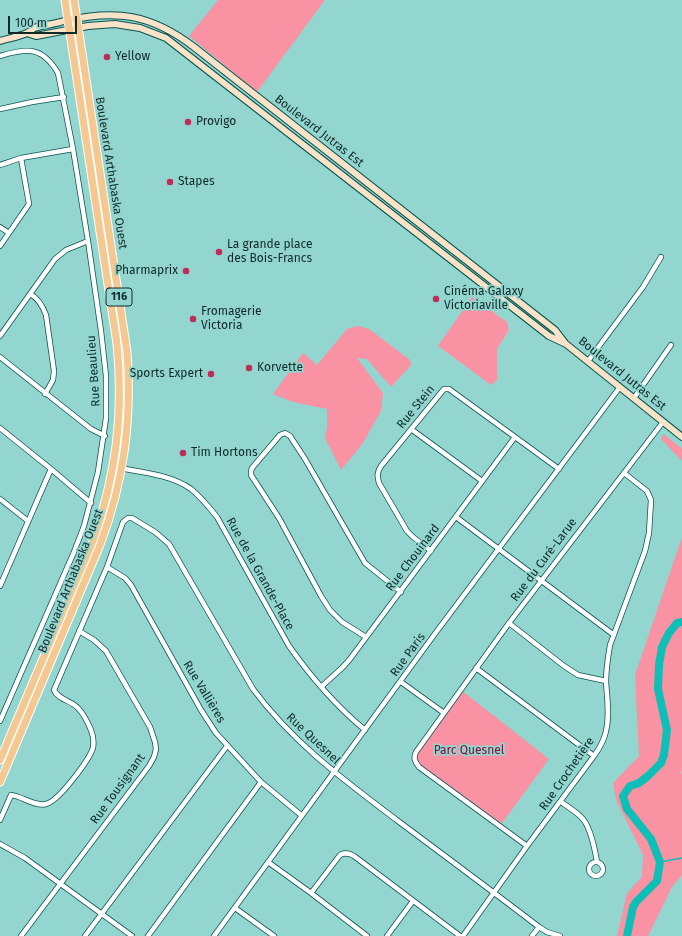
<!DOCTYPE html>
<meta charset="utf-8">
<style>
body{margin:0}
#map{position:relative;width:682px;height:936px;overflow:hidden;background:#93d5cf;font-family:"Fira Sans",sans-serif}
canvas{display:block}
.scale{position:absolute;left:8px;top:16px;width:69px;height:18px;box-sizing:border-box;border:2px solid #0f2a28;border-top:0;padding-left:5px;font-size:12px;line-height:14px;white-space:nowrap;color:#0f2a28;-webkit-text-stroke:3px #93d5cf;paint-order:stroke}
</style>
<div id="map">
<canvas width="682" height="936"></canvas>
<div class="scale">100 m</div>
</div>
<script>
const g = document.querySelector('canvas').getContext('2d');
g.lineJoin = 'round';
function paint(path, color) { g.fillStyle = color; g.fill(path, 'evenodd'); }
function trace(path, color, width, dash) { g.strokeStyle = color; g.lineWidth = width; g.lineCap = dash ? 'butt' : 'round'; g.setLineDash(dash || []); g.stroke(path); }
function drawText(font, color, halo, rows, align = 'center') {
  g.font = font + ' "Fira Sans",sans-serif'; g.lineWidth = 3.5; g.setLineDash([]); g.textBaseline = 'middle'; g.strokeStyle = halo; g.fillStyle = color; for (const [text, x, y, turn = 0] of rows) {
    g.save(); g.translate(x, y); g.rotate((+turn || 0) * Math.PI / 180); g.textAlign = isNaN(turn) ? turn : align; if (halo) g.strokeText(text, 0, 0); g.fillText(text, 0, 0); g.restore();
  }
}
const green = new Path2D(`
 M218,0H325L257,92L189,36Z
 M472,297L507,322L509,330L497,349V380L491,385L438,346Z
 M357,326L369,329L410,360L411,365L391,387L367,359L357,358L383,393L381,411L363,443L341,470L325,438L327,427V409L293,402L273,394L303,353L317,365L347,329Z
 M664,434L682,449V461L661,439Z
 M682,537V770L680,773L682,774V875L672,887L648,936H617L627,893L642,877L643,855L616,800L613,783L639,756L635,675Z
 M461,690L549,759L500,826L419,767L416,752Z`);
const stream = new Path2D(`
 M660,862L682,858`);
const river = new Path2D(`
 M627,936L633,907L636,902L657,881L660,862L651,839L627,809L623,796L630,786L639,783L648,776L661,763L664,755L667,730L658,689L659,665L662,647L669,633L677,623L682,622`);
const street = new Path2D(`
 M0,56C27,48 42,46 58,73L73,149L88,241L101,331L106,376V418L98,472L84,526L74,552L0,721
 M0,109L32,102L64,97
 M0,165L21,158L73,149
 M0,227L9,233
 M0,246L29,204L21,158
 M30,294C39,298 43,307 46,315L54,371L53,380L45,394
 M0,336L55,259L66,250L88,241
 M0,357L91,429L105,436
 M588,361L643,287L661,257
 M634,398L671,345
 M0,428L51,469L91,503
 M411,429L482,481
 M114,467C139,472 170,474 191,489C201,497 209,507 217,517L289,646C311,677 336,706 365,730
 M0,499L28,521
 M456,517L614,635
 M431,551L413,537L407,531L379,483C377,476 377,472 381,466L444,389H449L559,469
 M107,567L125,578L131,585L201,710L216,733L261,782L301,815
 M0,586L51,469
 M509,623L564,666L578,675L606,681
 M366,637L342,622L330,610L321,596L279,518L251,475V471L252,468L280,435L285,433L290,436L305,459L365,563L401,592
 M476,668L594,756
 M401,682L444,713
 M321,687L343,667L350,659L515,437
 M561,802C567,806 575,811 581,817C590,825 595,850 597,862
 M0,820L11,795C22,796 35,807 46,804C59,801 89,760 93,748C94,742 93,735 91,730C88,723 84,714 78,708C72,701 57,699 54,690L107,567L123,522L128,518H132L155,532L169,544L253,689C294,744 344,780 398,821C445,856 492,891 539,927L547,932L560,936
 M0,844L25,858L132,936
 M527,846L419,767C415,762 413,758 416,752L509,623L663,422
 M268,862L311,893L367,936
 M589 869a7 7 0 1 1 14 0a7 7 0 1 1-14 0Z
 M311,893L340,855C345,852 349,853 354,856L460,936
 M235,908L274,936
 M21,936L149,766L154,757L156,749L155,742L150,727L106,651L94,640L79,631
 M85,936L227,746
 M148,936L261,782
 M214,936L434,635L620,387
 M387,936L413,901
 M463,936L527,846L594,756C599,749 604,741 606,731C610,715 607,698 606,682C606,670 608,657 610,645L645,551L649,533L651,500L647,491L624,473
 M532,936L539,927`);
const secondary = new Path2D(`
 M27,33L36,36L88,26L115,24L140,28L166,38L549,336L566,344L682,437
 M0,41C9,38 18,37 27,33C29,32 32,30 34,28C43,25 55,24 64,21C116,9 151,14 194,47L555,330L565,343`);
const primary = new Path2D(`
 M0,760L93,541C116,475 124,414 117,344L65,0
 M0,782L100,545C124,481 132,420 127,352L74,0`);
const markers = [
 [107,57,4,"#bd2d56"],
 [188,122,4,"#bd2d56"],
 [170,182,4,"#bd2d56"],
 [219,252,4,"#bd2d56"],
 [186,271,4,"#bd2d56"],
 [436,299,4,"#bd2d56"],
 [193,319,4,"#bd2d56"],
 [249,368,4,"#bd2d56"],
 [211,374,4,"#bd2d56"],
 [183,453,4,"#bd2d56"]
];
const shields = [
 [119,297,26]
];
const shieldNames = [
 ["116",119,297]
];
const poiNames = [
 ["Yellow",115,57],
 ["Provigo",196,122],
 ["Stapes",178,182],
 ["La grande place",227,245],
 ["des Bois-Francs",227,259],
 ["Pharmaprix",178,271,"right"],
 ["Cinéma Galaxy",444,292],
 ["Victoriaville",444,306],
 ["Fromagerie",201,312],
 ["Victoria",201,326],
 ["Korvette",257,368],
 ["Sports Expert",203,374,"right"],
 ["Tim Hortons",191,453]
];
const streetNames = [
 ["Boulevard Jutras Est",319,131,38],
 ["Boulevard Arthabaska Ouest",111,173,81],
 ["Rue Beaulieu",94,371,-94],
 ["Boulevard Jutras Est",622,374,39],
 ["Rue Stein",416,407,-51],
 ["Rue Chouinard",413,558,-53],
 ["Rue du Curé-Larue",544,560,-53],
 ["Rue de la Grande-Place",260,574,61],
 ["Boulevard Arthabaska Ouest",71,581,-68],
 ["Rue Paris",408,655,-54],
 ["Rue Vallières",204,692,59],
 ["Rue Quesnel",313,739,43],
 ["Rue Crochetière",567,774,-55],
 ["Rue Tousignant",118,789,-54]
];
const parkNames = [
 ["Parc Quesnel",469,751]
];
paint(green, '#f993a4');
trace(stream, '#0ebfb7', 1.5);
trace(river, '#0ebfb7', 8);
trace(street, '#095450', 6);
trace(secondary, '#095450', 8);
trace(primary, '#fff', 9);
trace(street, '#fff', 4.5);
trace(secondary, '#f9e3c8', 6);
trace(primary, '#f4c890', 7);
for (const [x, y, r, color] of markers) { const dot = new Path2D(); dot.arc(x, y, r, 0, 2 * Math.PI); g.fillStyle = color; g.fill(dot); trace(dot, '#93d5cf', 1.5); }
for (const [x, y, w] of shields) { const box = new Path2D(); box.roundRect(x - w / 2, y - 9, w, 18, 3); g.fillStyle = '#93d5cf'; g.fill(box); trace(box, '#0f2a28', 1); }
drawText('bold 11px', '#0f2a28', null, shieldNames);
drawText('12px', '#0f2a28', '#93d5cf', poiNames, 'left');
drawText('12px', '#0f2a28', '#93d5cf', streetNames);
drawText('12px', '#870c36', '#93d5cf', parkNames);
</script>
